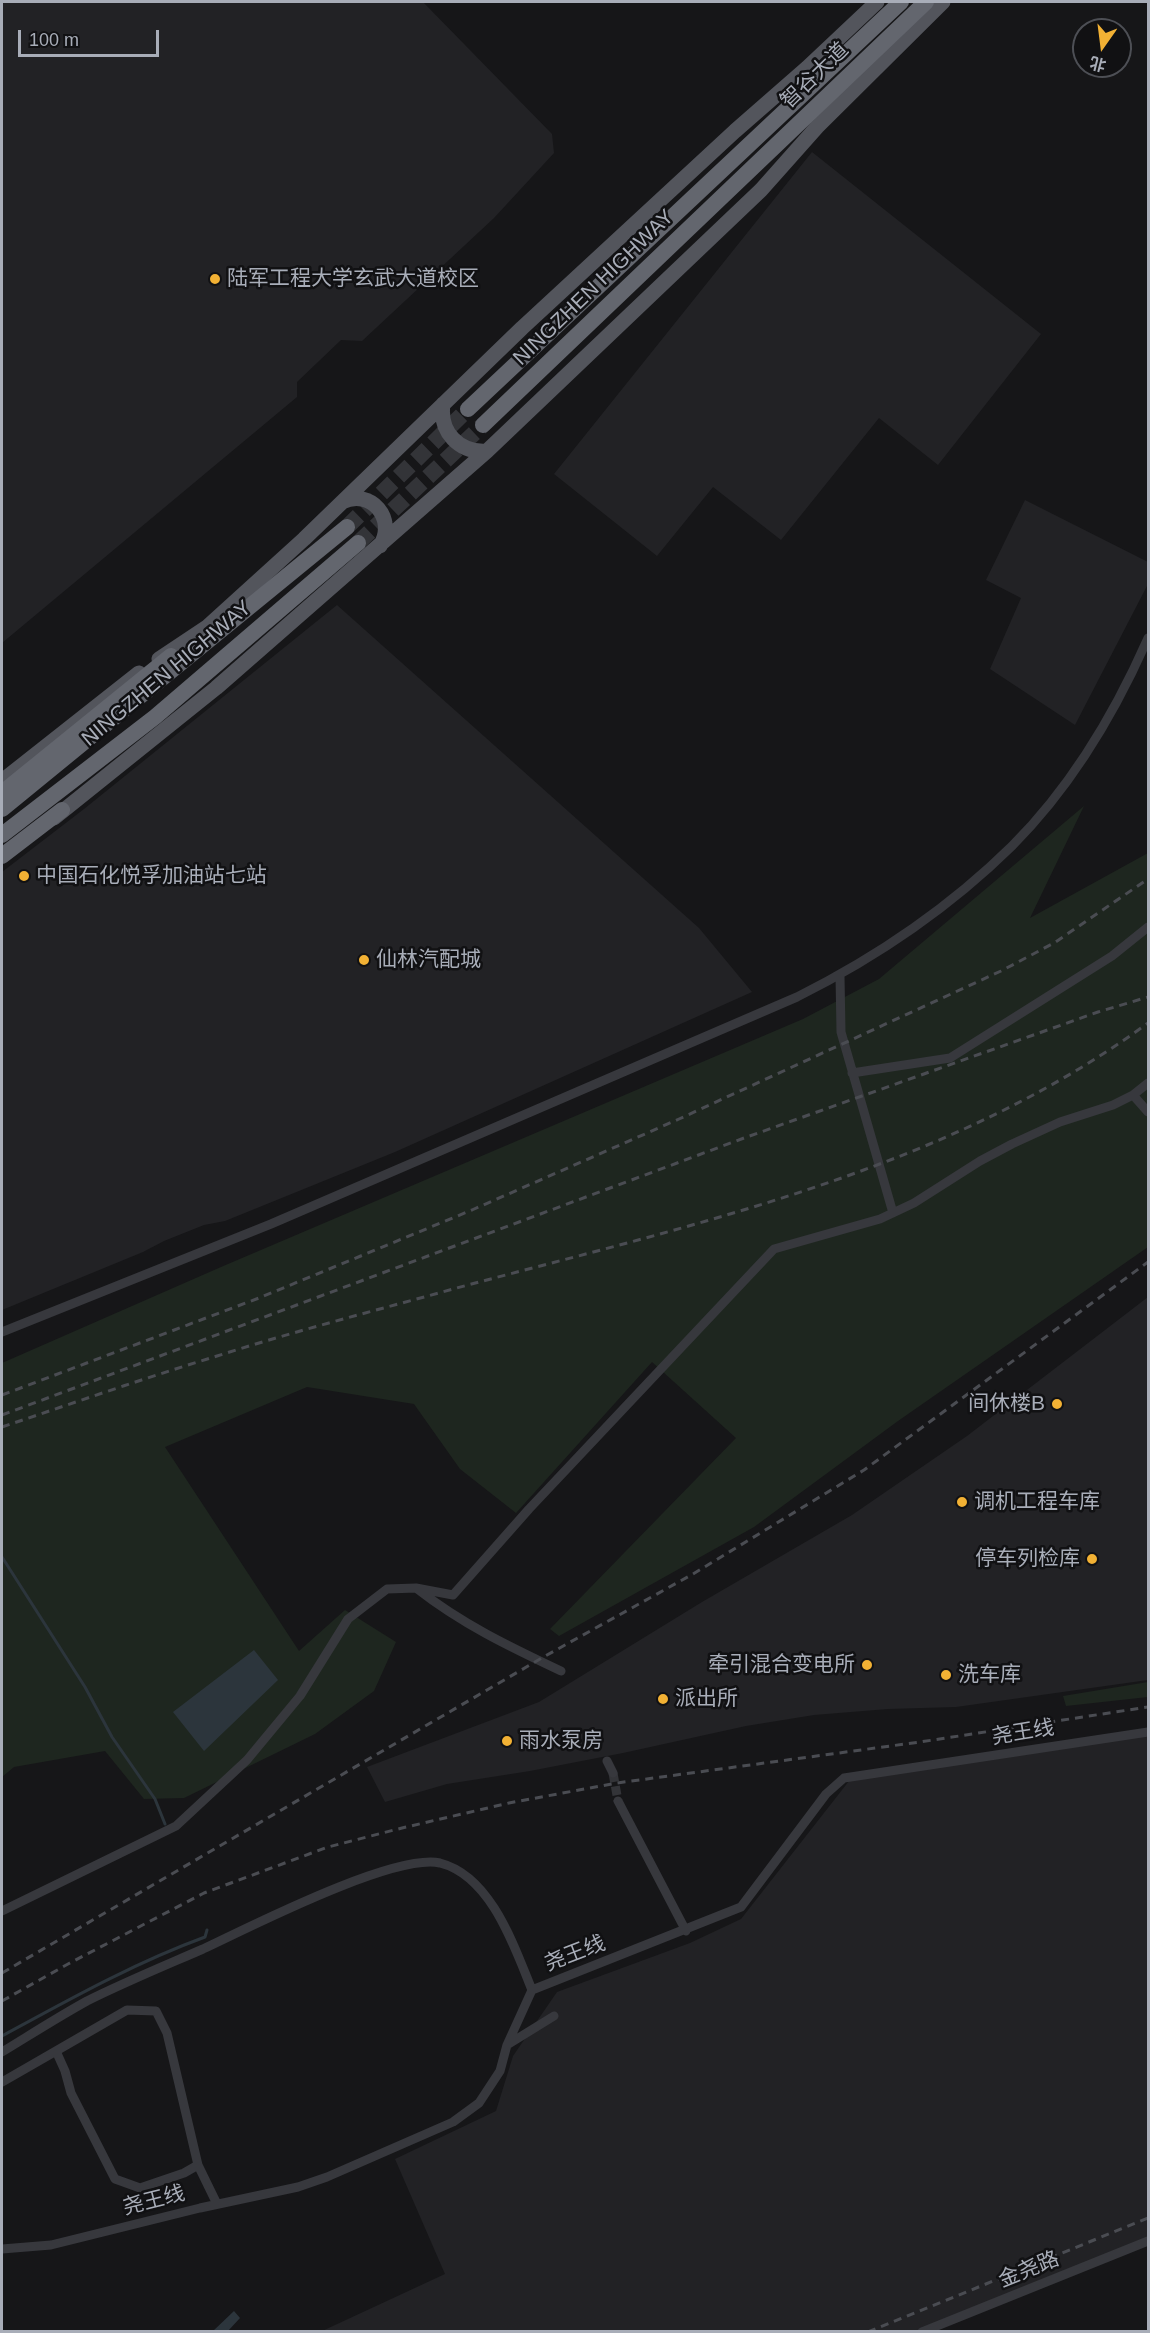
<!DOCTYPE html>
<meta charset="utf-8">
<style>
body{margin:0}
#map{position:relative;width:1150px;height:2333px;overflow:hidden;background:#161618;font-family:Arial,"Noto Sans SC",sans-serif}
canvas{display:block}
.frame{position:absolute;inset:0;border:3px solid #a8adb8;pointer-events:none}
.north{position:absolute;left:1072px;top:18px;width:60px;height:60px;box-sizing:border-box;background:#111113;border:2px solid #4d4f55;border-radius:50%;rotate:194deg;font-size:16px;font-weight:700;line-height:24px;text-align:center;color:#a8adb8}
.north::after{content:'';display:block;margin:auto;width:21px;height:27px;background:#f2b134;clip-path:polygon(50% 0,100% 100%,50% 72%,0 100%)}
.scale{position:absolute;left:18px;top:30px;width:141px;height:27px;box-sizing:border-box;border:3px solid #a8adb8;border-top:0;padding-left:8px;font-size:18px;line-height:21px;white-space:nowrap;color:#a8adb8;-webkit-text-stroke:4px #111113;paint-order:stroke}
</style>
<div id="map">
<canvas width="1150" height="2333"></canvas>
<div class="frame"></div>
<div class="north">北</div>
<div class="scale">100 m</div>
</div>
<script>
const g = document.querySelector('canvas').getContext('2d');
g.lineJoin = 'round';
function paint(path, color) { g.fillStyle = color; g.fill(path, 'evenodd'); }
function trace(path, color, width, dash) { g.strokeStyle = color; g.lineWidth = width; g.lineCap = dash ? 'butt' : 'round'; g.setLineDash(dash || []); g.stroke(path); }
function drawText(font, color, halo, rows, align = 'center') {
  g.font = font + ' Arial,"Noto Sans SC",sans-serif'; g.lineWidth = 5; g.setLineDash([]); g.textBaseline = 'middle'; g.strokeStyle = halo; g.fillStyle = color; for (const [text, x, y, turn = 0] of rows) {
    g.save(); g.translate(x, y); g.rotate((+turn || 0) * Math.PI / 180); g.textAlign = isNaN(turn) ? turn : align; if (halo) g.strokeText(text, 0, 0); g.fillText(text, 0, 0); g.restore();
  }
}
const built = new Path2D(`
 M2,2H423L552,134L554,153L494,218L362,341L341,340L297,382V397L2,643Z
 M812,152L1041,334L938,465L879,418L781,540L713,487L657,556L554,474Z
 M1025,500L1148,562V584L1075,725L990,669L1021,598L986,580Z
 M337,605L699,928L752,992L395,1152L225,1221L204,1225L164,1241L143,1252L2,1310V872L84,809Z
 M1148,1297V1680L956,1707L888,1709L814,1715L746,1726L623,1753L530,1771L447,1784L385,1802L367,1767L539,1702L702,1602L852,1515L967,1436Z
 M1148,1733V2241L930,2331L320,2332L445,2274L395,2159L496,2111L513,2056L557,1992L690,1943L741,1919L849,1781Z`);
const green = new Path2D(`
 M1084,806L1030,918L1148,853V1247L898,1421L754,1527L559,1636L550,1629L736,1438L652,1362L516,1513L460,1469L414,1404L307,1387L165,1447L299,1651L345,1610L396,1642L374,1691L315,1734L184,1798L144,1799L105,1751L14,1767L2,1777V1363L221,1267L803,1019L879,979Z
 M1148,1682V1697L1066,1706L1063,1696Z`);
const water = new Path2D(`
 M254,1650L278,1680L204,1751L173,1712Z
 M234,2311L240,2318L228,2331H213Z`);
const stream = new Path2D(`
 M2,1557L85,1687L112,1737L155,1799L165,1824
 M2,2036C68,2000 134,1963 205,1937L207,1930`);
const streetTunnel = new Path2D(`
 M613,1773L618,1801`);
const highwayTunnel = new Path2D(`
 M347,527L468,409
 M358,543L483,425`);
const street = new Path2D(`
 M840,976L841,1032L893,1213
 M852,1073L950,1058L1112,956L1148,927
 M1133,1095L1148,1112
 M2,1332L271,1224L797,997C875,958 949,908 1012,846C1070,788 1115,713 1148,638
 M416,1588L453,1595L529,1509L774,1249L880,1219L914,1203L980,1161L1012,1144L1060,1122L1113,1105L1133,1095L1148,1083
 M607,1761L613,1773
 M618,1801L686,1931
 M2,1911L176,1826L247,1760L300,1696L348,1619L387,1589L416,1588C462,1624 508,1646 561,1671
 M507,2045L554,2016
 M56,2051L127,2010L156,2011L167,2033L198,2165
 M2,2052C30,2035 58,2017 87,2001C125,1982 164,1966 203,1949C250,1927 394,1853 440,1863C491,1876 514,1946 532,1990
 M2,2082L56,2051L65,2071L71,2093L115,2179L140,2188L184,2173L198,2165L217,2204
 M2,2249L51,2245L200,2208L298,2187L327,2177L453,2122L479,2103L500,2071L507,2045L532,1990L741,1907L826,1794L844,1778L1148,1732
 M922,2332L1148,2241`);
const primary = new Path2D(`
 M443,404C439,432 459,453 487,451
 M342,502C371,488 397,519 380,546
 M159,659L207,627L304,539L522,328L735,131L807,68L877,2
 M2,781L139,673
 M54,818L216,688L487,451L761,190L817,127L943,2`);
const highway = new Path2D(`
 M468,409L901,2
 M483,425L926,2
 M2,793L171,656
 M2,809L347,527
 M2,835L155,717L358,543
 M2,856L62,810`);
const rail = new Path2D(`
 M2,1395L259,1298L472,1210L679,1119L1001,971L1054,943L1148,879
 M2,1415L744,1138L1098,1012L1148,997
 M2,1427C73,1403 145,1378 217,1356C295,1331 374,1311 453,1289C691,1225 946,1171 1148,1023
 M2,1973L547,1655L693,1574L864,1470L1148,1262
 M2,2001L68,1964L204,1893L328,1847L402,1828L509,1803L617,1783L920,1742L1148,1707
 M868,2332L1148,2218`);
const markers = [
 [215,279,6,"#f2b134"],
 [24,876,6,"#f2b134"],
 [364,960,6,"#f2b134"],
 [1057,1404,6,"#f2b134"],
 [962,1502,6,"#f2b134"],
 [1092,1559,6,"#f2b134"],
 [867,1665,6,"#f2b134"],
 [946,1675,6,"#f2b134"],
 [663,1699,6,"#f2b134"],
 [507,1741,6,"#f2b134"]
];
const streetNames = [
 ["智谷大道",815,76,-44],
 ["NINGZHEN HIGHWAY",594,288,-44],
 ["NINGZHEN HIGHWAY",167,674,-40],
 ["尧王线",1023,1733,-9],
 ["尧王线",575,1954,-21],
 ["尧王线",154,2201,-14],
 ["金尧路",1029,2270,-22]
];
const poiNames = [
 ["陆军工程大学玄武大道校区",227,279],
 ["中国石化悦孚加油站七站",36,876],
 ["仙林汽配城",376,960],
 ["间休楼B",1045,1404,"right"],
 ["调机工程车库",974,1502],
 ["停车列检库",1080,1559,"right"],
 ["牵引混合变电所",855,1665,"right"],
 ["洗车库",958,1675],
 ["派出所",675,1699],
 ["雨水泵房",519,1741]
];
paint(built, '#222225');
paint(green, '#1e261f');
paint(water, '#2c353c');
trace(stream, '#2c353c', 3);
trace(streetTunnel, '#333438', 9, [9, 4.5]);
trace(highwayTunnel, '#333438', 16, [16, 8]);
trace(street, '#37383d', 9);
trace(primary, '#53555c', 15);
trace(highway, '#63666e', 16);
trace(rail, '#4a4c52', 3, [8, 6]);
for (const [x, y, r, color] of markers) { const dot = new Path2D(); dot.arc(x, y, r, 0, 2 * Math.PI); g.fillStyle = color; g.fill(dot); trace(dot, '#111113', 2); }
drawText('21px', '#a8adb8', '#111113', streetNames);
drawText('21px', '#a8adb8', '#111113', poiNames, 'left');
</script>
